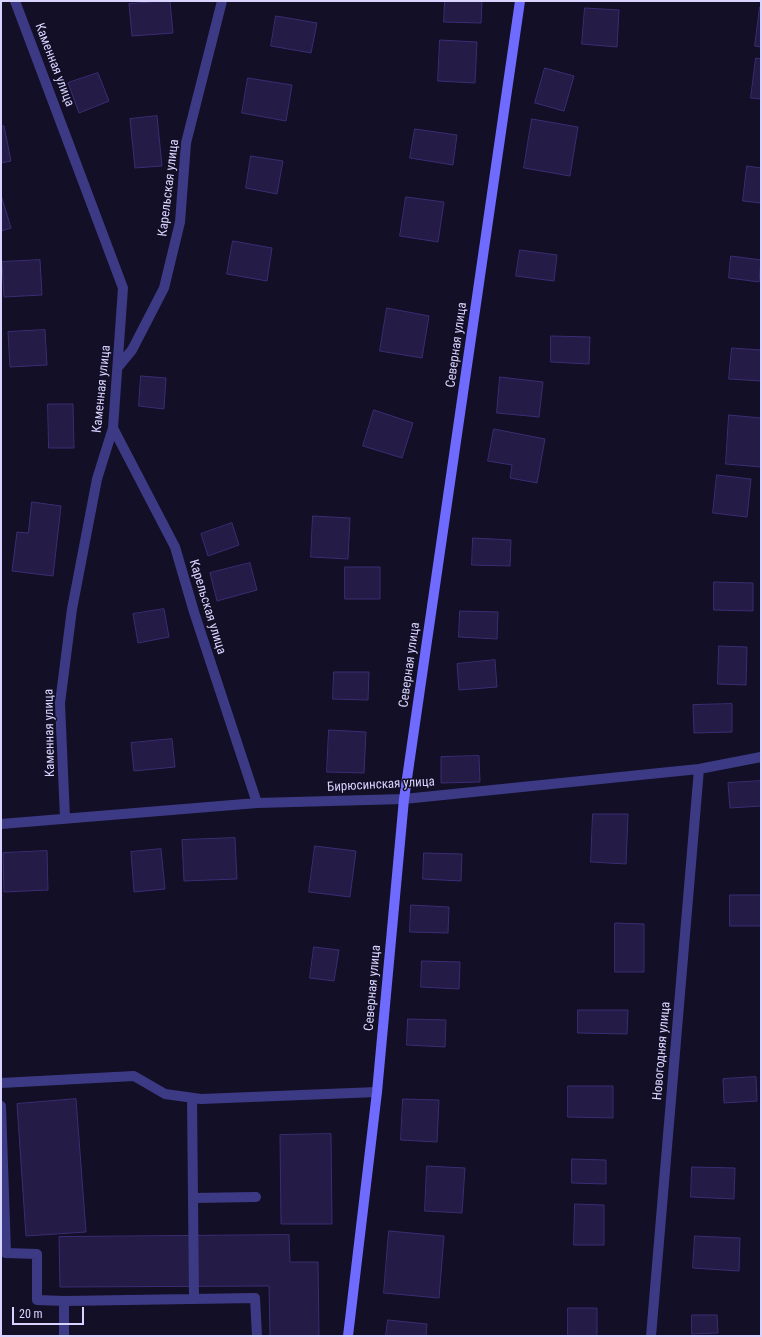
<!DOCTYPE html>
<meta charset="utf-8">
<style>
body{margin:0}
#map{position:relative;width:762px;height:1337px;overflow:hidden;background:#130f26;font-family:"Roboto Condensed",sans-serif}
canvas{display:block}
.frame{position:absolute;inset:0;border:2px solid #d9d4ff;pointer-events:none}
.scale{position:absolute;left:12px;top:1307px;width:72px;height:18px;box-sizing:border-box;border:2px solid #d9d4ff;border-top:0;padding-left:5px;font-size:12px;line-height:14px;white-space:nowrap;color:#d9d4ff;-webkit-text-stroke:3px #130f26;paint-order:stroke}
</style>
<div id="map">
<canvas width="762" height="1337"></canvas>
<div class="frame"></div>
<div class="scale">20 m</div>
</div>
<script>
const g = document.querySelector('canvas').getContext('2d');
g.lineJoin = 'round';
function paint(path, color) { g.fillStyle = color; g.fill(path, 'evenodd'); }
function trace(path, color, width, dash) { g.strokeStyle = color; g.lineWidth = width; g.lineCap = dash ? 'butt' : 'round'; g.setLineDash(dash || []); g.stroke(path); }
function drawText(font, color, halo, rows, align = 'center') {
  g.font = font + ' "Roboto Condensed",sans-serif'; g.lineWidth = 3; g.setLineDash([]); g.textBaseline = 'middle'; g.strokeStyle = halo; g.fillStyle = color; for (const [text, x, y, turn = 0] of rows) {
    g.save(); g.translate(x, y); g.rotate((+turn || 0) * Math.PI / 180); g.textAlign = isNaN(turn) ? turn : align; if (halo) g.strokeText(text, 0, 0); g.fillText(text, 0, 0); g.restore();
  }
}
const building = new Path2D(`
 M170,1L173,33L132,36L129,4Z
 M445,1H482L481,23L444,22Z
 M760,7H761V47L755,46Z
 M585,8L619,10L617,47L582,44Z
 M276,16L317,23L311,53L271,46Z
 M440,40L477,42L475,83L438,81Z
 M756,58L761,59V99L751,98Z
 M545,68L574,76L564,111L535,103Z
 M98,73L109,101L79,113L68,83Z
 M248,78L292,85L286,121L242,113Z
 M157,116L162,166L135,168L130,119Z
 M532,119L578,127L570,176L524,168Z
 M4,126L11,161L1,163V127Z
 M415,129L457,135L453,165L410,158Z
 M251,156L283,161L277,194L246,188Z
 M747,166L761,168V203L743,201Z
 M1,195L11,228L1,231Z
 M406,197L444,202L438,242L400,236Z
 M233,241L272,248L267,281L227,274Z
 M520,250L557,255L554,281L516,276Z
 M731,256L761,260L759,282L729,278Z
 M40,260L42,295L4,297L2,262Z
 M387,308L429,316L422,358L380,351Z
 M45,330L47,365L10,367L8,332Z
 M551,336L590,337L589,364L551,362Z
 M732,348L761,350V381L729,379Z
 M141,376L166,378L164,409L139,406Z
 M500,377L543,382L539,417L497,413Z
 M48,404H73L74,448H49Z
 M374,410L413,423L402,458L363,446Z
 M729,415L761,418V467L726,464Z
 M494,429L545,439L537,483L510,478L512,465L488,461Z
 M717,475L751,479L747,517L713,513Z
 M32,502L61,506L53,576L12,571L17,532L28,533Z
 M313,516L350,518L348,559L311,557Z
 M232,523L239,545L208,556L201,534Z
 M473,538L511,540L510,566L472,565Z
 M250,563L257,590L217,601L210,573Z
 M345,567H380V599H345Z
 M714,582L753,583V611L714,610Z
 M164,609L169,637L138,643L133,614Z
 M460,611L498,612L497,639L459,637Z
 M719,646L747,647L746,685L718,684Z
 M495,660L497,687L459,690L457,664Z
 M334,672H369L368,700L333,699Z
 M732,704V732L694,733L693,705Z
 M329,730L366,732L364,773L327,772Z
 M172,739L175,767L134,771L131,743Z
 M479,756L480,782L441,783V757Z
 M761,781V806L730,808L728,783Z
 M593,814H628L626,864L591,862Z
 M235,838L237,879L184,881L182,840Z
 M315,846L356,851L350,897L309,892Z
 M161,849L165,889L134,892L131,852Z
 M47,851L48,890L4,892L3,853Z
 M424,853L462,854L461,881L423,879Z
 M730,895H761V926H730Z
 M411,905L449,907L448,933L410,932Z
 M615,923L644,924V972H615Z
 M314,947L339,950L334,981L310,978Z
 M422,961L460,962L459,989L421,987Z
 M578,1010H628L627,1034L578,1033Z
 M408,1019L446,1020L445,1047L407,1045Z
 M756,1077L757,1101L724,1103L723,1079Z
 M568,1086H613V1118L568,1117Z
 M76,1099L86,1232L26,1236L17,1104Z
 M403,1099L439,1100L437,1142L401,1140Z
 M331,1134L332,1224H281L280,1135Z
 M572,1159L606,1160V1184L572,1183Z
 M427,1166L465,1168L462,1213L425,1211Z
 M692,1167L735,1168L734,1199L691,1197Z
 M575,1204L604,1205V1245H574Z
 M389,1231L444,1236L439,1298L384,1293Z
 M289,1235L290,1262H318L319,1336H270L269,1286L60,1287L59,1237Z
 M695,1236L740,1238L739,1271L693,1268Z
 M568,1308H597V1336H568Z
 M692,1315H717L718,1333L692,1334Z
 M388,1320L427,1324L426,1336H386Z`);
const lane = new Path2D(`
 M1,1083L134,1076L165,1094L201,1099L377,1092
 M192,1098L194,1299
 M1,1106L6,1253L37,1254V1300L64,1301V1336
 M193,1198L256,1197
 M64,1301L255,1298L257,1336`);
const street = new Path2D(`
 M15,1L123,288L113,428L97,479L72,609L60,703L65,818
 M118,367L132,350L164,288L180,222L186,143L222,1
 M113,428L175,547L194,612L257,803
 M1,824L257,803L404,799L699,769L761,757
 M651,1336L699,769`);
const secondary = new Path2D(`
 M348,1336L377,1092L404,799L520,1`);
const streetNames = [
 ["Каменная улица",54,65,69],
 ["Карельская улица",169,188,-83],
 ["Северная улица",457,345,-82],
 ["Каменная улица",102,389,-84],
 ["Карельская улица",207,607,73],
 ["Северная улица",410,665,-82],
 ["Каменная улица",50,733,-91],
 ["Бирюсинская улица",381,785,-3],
 ["Северная улица",373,988,-85],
 ["Новогодняя улица",662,1051,-85]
];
paint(building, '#241b47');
trace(building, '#3b2d73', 1);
trace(lane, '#3d3a85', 10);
trace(street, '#3d3a85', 10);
trace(secondary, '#6f6bff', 10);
drawText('13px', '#d9d4ff', '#130f26', streetNames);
</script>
